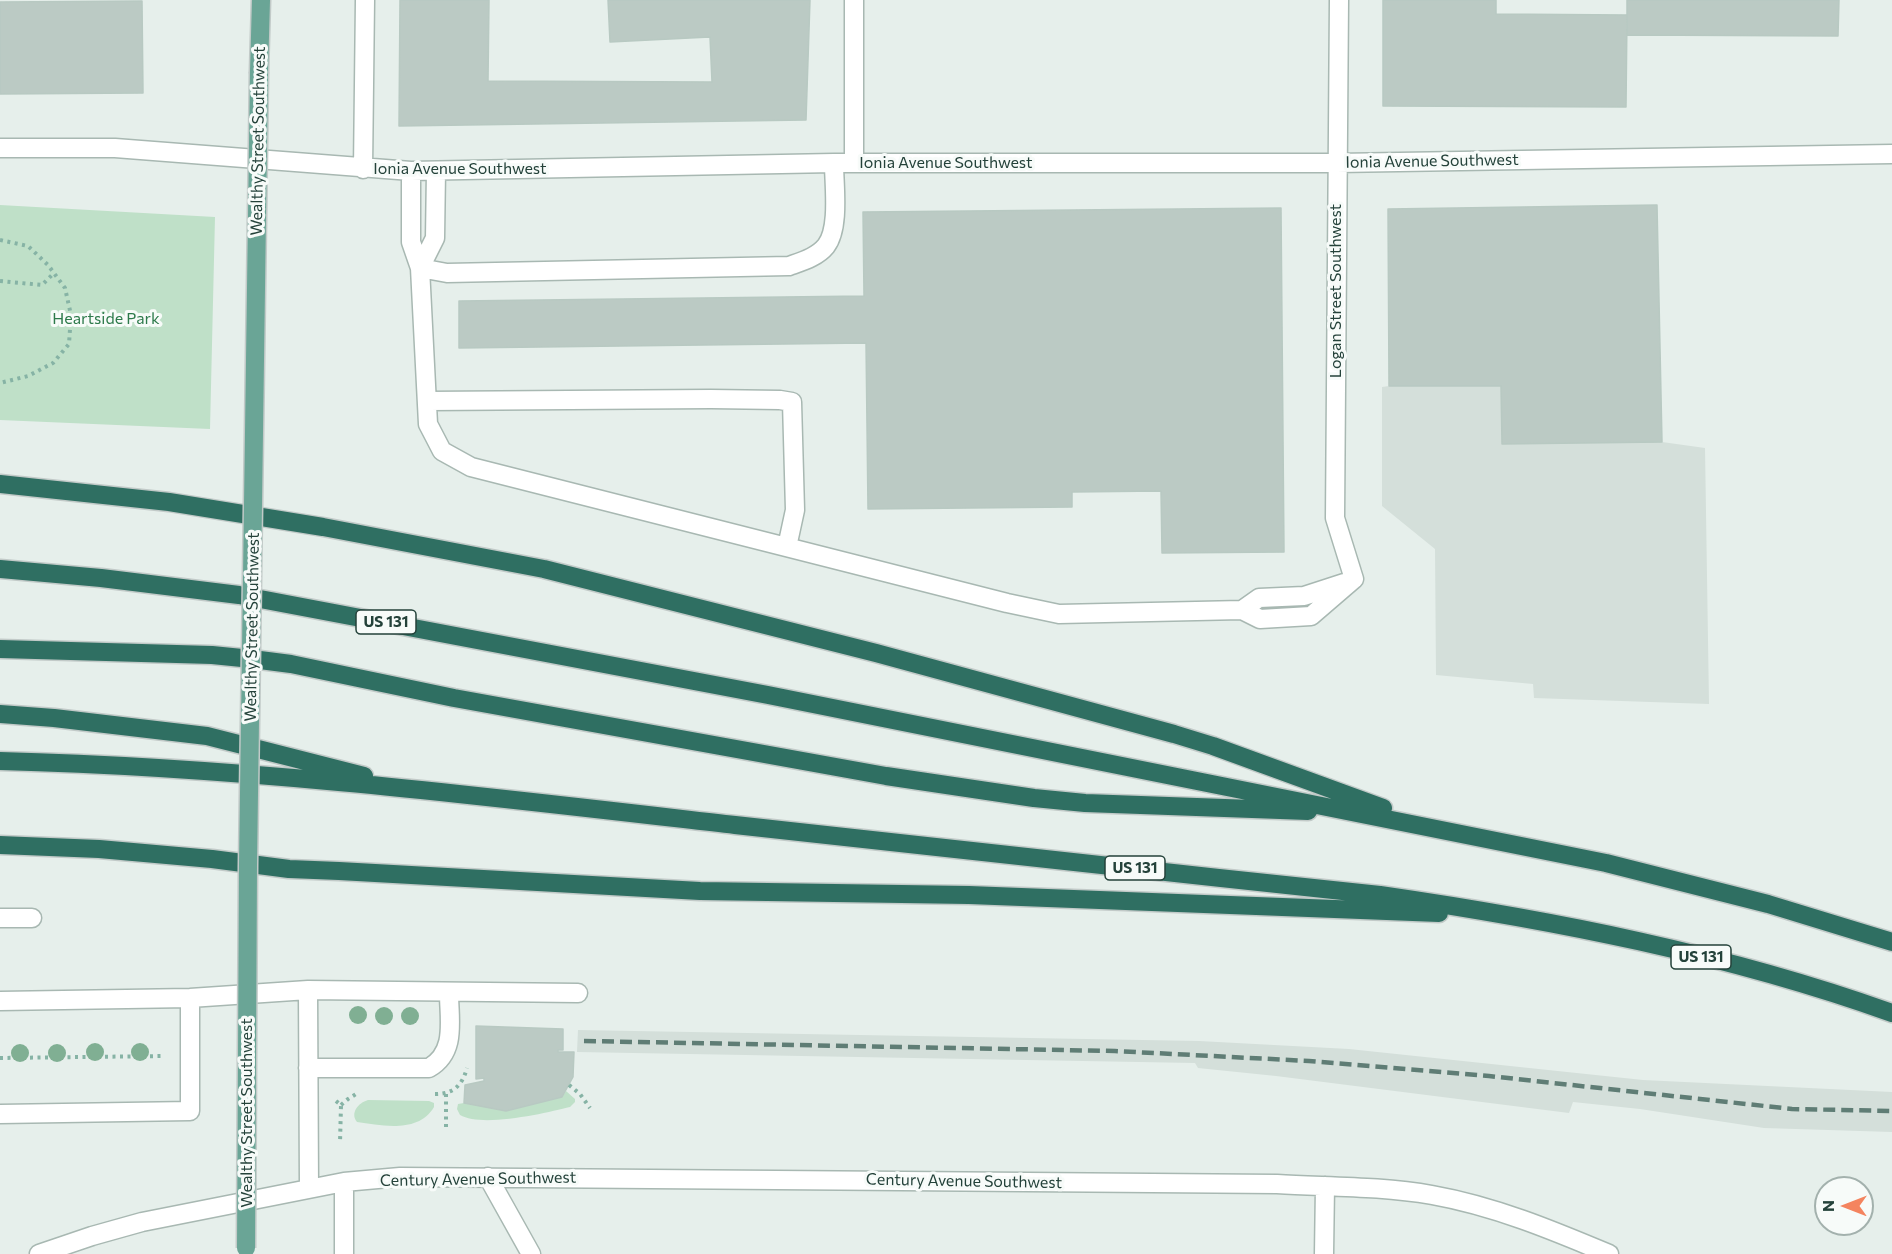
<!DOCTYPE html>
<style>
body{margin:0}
#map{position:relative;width:1892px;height:1254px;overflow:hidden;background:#e6efeb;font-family:Commissioner,sans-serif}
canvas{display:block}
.north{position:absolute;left:1814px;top:1176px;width:60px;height:60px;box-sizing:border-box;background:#f7fbf9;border:2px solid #a3b1ad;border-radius:50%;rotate:270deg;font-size:16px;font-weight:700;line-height:24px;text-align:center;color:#24423a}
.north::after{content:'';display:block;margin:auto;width:21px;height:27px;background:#f4845f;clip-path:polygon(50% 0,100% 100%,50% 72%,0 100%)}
</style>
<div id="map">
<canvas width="1892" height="1254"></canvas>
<div class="north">N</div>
</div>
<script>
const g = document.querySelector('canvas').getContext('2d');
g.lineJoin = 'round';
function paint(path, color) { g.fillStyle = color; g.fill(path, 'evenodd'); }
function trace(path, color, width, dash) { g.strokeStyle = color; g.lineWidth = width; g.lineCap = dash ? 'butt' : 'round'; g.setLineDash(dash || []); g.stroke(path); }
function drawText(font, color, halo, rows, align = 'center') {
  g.font = font + ' Commissioner,sans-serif'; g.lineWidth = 6; g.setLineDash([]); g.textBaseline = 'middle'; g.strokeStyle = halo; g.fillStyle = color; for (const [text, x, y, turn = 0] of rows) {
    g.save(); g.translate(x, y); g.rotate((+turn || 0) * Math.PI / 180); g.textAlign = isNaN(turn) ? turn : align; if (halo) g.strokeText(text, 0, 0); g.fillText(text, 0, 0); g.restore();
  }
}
const built = new Path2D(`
 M1389,386H1501L1502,443L1662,442L1705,448L1709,704L1534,698L1533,684L1436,675L1435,549L1382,506V387Z
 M578,1030L1199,1041L1349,1049L1643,1080L1892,1092V1132L1764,1128L1640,1109L1573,1102L1569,1113L1276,1076L1198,1068L1195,1063L577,1052Z`);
const green = new Path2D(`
 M0,205L215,217L210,429L0,420Z
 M566,1091L575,1099V1102L570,1107C546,1113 482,1128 460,1115L457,1109L458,1104L464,1103L506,1111L562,1097Z
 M368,1100L429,1101L434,1103V1107C419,1133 383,1126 357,1122C350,1113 358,1103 368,1100Z`);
const building = new Path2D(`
 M400,0H489L488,81L712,82L710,37L610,42L608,0H810L806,120L399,126Z
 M1383,0H1496V14L1627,15L1626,107L1383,106Z
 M1627,0H1839L1838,36L1627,35Z
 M142,1L143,93L0,94V2Z
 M1657,205L1662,442L1502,444L1501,386H1389L1388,209Z
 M1281,208L1284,552L1162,553L1161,491L1072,492V507L868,509L866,343L459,348V301L864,296L863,212Z
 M476,1026L563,1029V1050H558V1052H574L573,1077L562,1097L506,1111L464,1103L465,1085L484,1081V1078L476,1079Z`);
const path = new Path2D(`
 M0,240L28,246L48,265L65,288L71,315L69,344L53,363L28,376L0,383
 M0,281L42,285L54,273
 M0,1058L164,1056
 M569,1085L580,1094L590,1108
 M435,1094C453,1094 462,1086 467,1068
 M446,1094V1131
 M336,1101L341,1105L340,1143
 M341,1105L348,1099L356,1094`);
const minor = new Path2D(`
 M1339,0L1335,518L1354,579
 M0,148H115L411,171L834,163H1337L1892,154
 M854,163V0
 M363,169L365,0
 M411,171V242L420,268L428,424L442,451L471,467L1007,603L1059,614L1242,610L1260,619L1311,616L1354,579
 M420,268L447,273L789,266C803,261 817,257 826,246C840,228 834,185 834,163
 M420,268L435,238L436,171
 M428,401L711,399L780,400L792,402L795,510L787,547
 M1242,610L1259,598L1304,596L1344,583
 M0,918H32
 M0,1001L190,998L308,990
 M308,1068H429C457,1052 449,1020 449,993
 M0,1114L190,1111V998
 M488,1177L531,1254
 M309,1188L308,990L578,993
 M39,1254L92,1236L142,1222L344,1182L400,1177L1277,1184C1328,1187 1381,1186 1432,1195C1494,1206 1552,1230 1609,1254
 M344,1254V1182
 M1324,1254L1325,1186`);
const major = new Path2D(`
 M259,72L261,0`);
const highway = new Path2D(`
 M0,484L169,502L323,527L544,569L876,653L1174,734L1213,746L1383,808
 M0,569L101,578L239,595L768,695L1606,863L1768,904L1892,942
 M0,649L212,655L252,659L291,664L454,698L886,776L1034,798L1085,803L1308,811
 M0,714L54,718L207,736L364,776
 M0,761C246,767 491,797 735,825C950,850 1165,872 1380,895C1553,920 1727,954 1892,1013
 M0,845L99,849L212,859L289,869L339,871L700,891L969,895L1439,913`);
const rail = new Path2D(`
 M584,1041L1115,1051L1309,1061L1489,1076L1792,1109L1892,1111`);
const majorBridge = new Path2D(`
 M246,1248L248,865L259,72`);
const trees = [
 [358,1015],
 [384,1016],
 [410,1016],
 [95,1052],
 [140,1052],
 [20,1053],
 [57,1053]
];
const shields = [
 [386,622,60],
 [1135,868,60],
 [1701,957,60]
];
const shieldNames = [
 ["US 131",386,622],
 ["US 131",1135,868],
 ["US 131",1701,957]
];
const streetNames = [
 ["Wealthy Street Southwest",258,141,-89],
 ["Ionia Avenue Southwest",1432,161,-1],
 ["Ionia Avenue Southwest",946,163],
 ["Ionia Avenue Southwest",460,169],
 ["Logan Street Southwest",1336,291,-90],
 ["Wealthy Street Southwest",252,627,-89],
 ["Wealthy Street Southwest",247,1113,-90],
 ["Century Avenue Southwest",478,1179,-1],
 ["Century Avenue Southwest",964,1181,1]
];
const parkNames = [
 ["Heartside Park",106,319]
];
paint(built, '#d4dfda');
paint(green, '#bfe0c8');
paint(building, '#bbcac4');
trace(building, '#b8c9c2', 1.5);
trace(minor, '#a8b8b2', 21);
trace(major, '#c2cac8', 21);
trace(highway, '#c2cac8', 21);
trace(path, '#86b3a5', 4, [3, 4.5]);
trace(minor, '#fff', 18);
trace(major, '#6aa596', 18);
trace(highway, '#2f6f62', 18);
trace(rail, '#5f7d75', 4.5, [12, 6]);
trace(majorBridge, '#c2cac8', 21, []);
trace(majorBridge, '#6aa596', 18);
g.fillStyle = '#80af93';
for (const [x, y] of trees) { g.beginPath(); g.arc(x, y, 9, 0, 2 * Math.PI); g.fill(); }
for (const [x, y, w] of shields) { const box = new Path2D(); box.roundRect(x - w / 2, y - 12, w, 24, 4.5); g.fillStyle = '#f7fbf9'; g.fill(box); trace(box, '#24423a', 1.5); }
drawText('bold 15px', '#24423a', null, shieldNames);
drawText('16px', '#24423a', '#f7fbf9', streetNames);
drawText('16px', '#2d7a4b', '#f7fbf9', parkNames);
</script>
